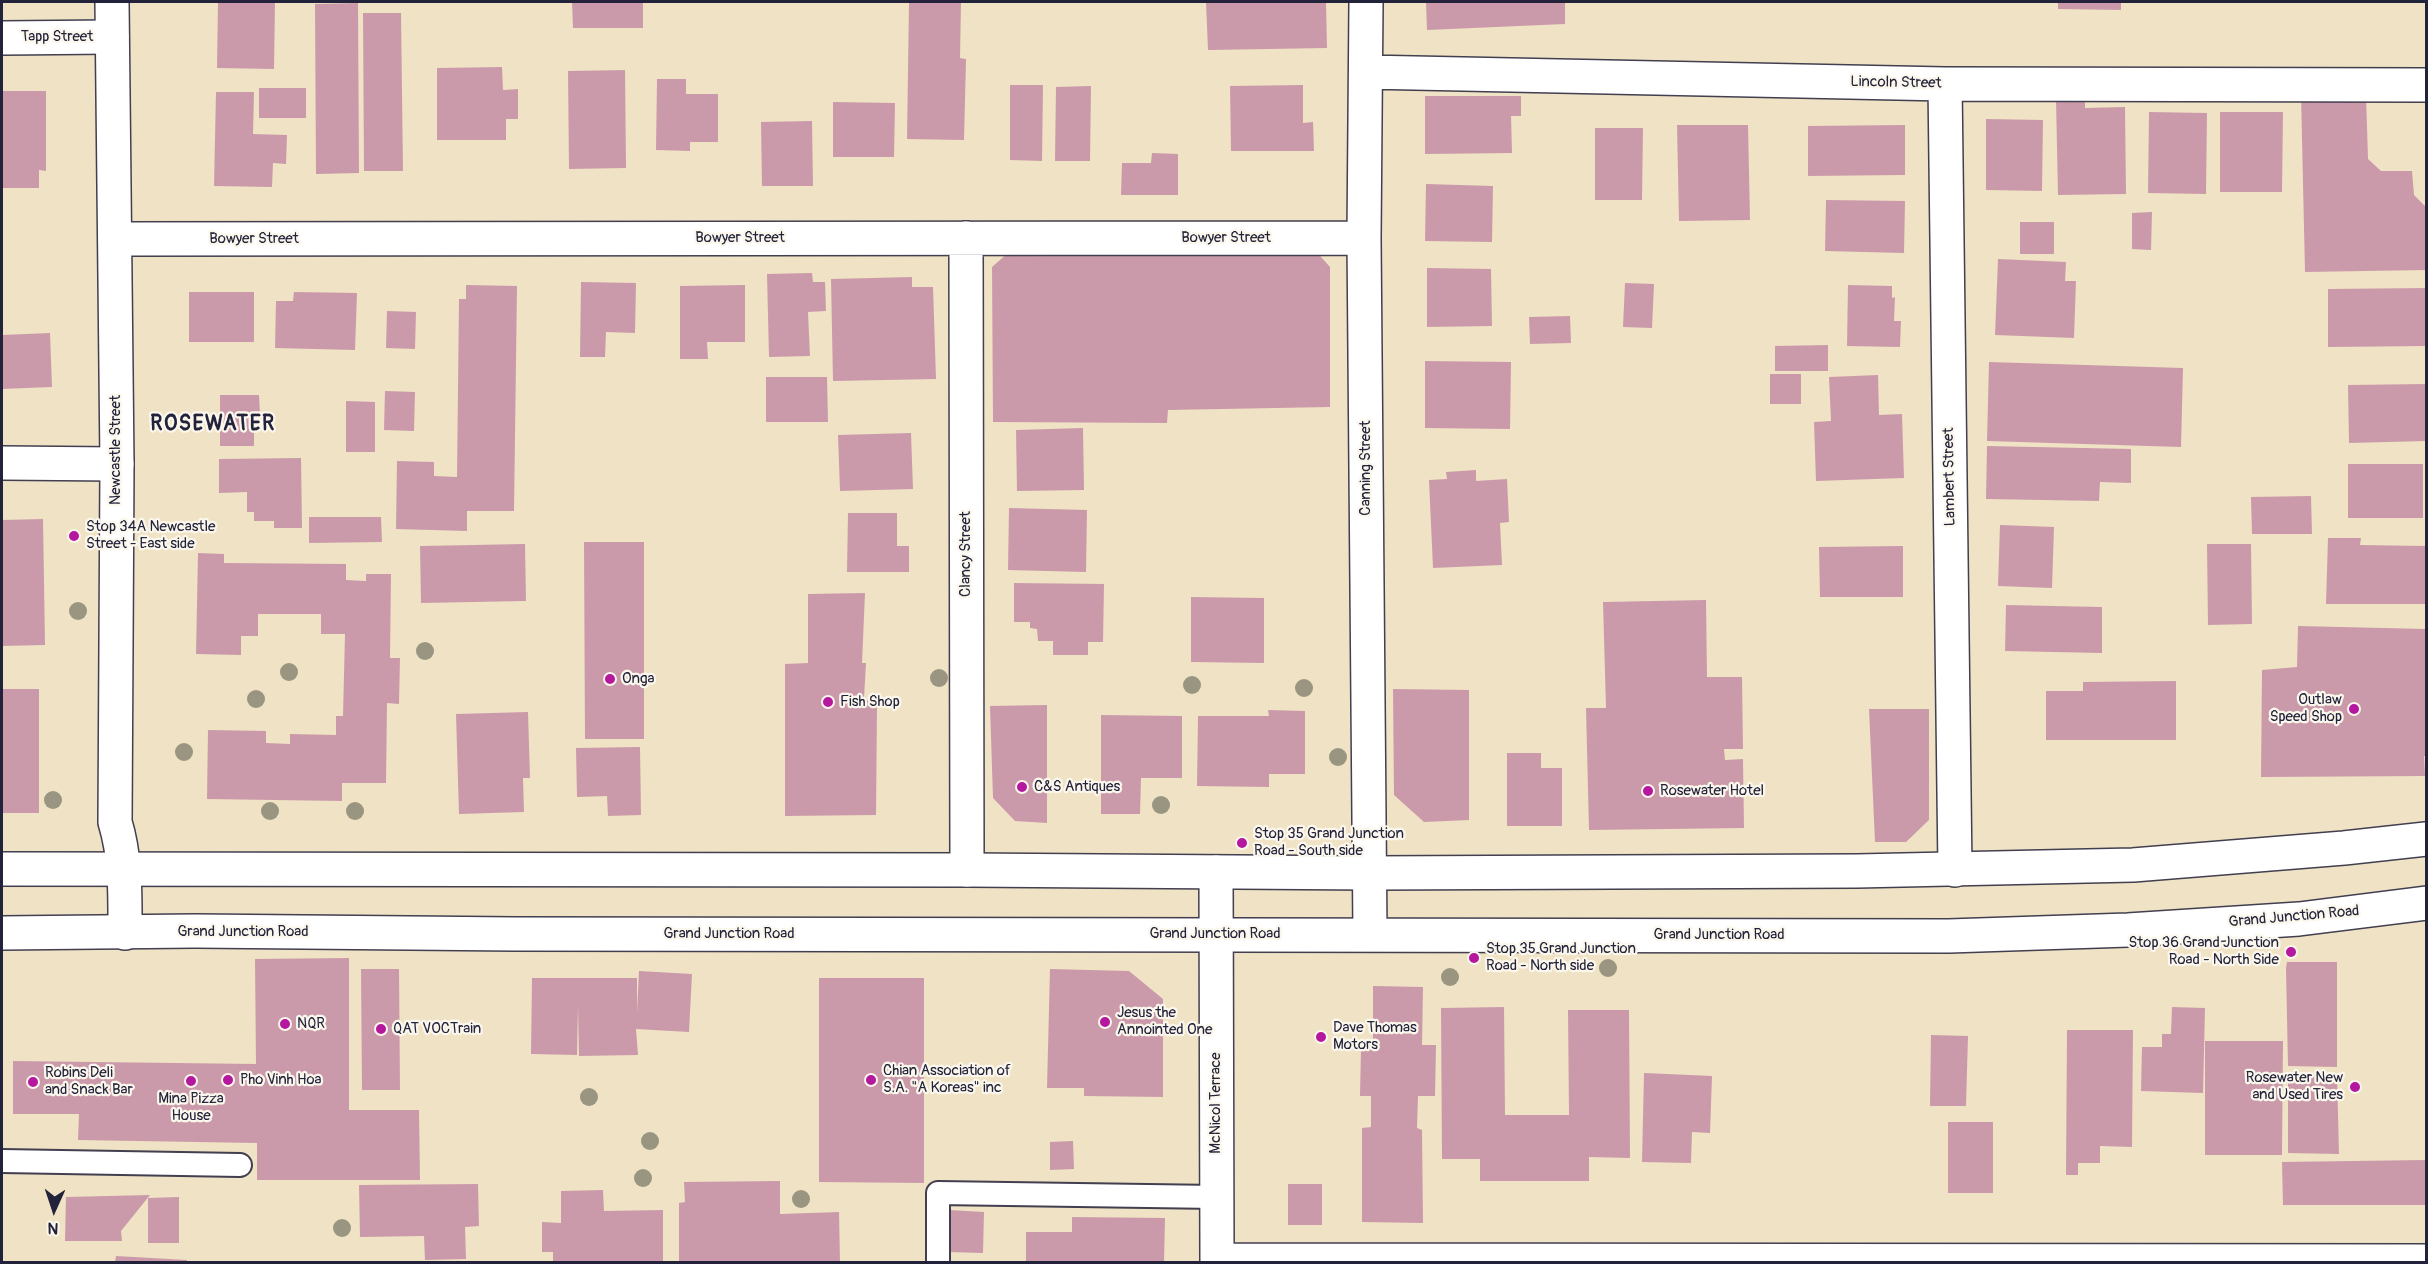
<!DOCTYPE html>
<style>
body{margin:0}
#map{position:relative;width:2428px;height:1264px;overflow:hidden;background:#f0e2c4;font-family:Pangolin,sans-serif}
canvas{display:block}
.frame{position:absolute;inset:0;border:3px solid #22223b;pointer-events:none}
.north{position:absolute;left:24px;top:1180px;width:60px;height:60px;-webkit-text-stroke:4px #fbf7ec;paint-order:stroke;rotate:183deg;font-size:16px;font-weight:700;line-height:24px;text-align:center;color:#22223b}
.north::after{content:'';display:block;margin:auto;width:21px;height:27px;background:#22223b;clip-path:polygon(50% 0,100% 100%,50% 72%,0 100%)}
</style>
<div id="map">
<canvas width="2428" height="1264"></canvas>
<div class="frame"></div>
<div class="north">N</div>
</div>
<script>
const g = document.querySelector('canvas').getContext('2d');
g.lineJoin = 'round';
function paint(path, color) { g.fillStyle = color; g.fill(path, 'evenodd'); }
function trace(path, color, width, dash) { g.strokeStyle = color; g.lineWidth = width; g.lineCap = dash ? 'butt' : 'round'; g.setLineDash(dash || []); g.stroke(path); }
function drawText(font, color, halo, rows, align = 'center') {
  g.font = font + ' Pangolin,sans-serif'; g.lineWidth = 4.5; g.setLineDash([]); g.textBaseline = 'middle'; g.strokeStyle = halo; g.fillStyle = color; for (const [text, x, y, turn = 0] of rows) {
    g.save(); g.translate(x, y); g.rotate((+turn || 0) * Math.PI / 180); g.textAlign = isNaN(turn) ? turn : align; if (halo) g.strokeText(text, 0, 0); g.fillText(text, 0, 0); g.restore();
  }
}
const building = new Path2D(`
 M218,2H275L274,69L217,68Z
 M572,2H643V28H573Z
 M909,2H961L960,58L966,59L964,140L907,139Z
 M1206,2H1326L1327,48L1208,50Z
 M1426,2H1565V24L1427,30Z
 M2058,2H2121V10L2058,9Z
 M358,3L359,173L316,174L315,4Z
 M363,13H401L403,171H364Z
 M502,67L503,90L518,89V119H506V140H437V68Z
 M625,70L626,168L569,169L568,71Z
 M657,79H686V94H718V142H690V151L656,150Z
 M1010,85H1043L1042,161L1010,160Z
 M1303,85V123L1313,122L1314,151H1231L1230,86Z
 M1091,86L1090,161H1055L1056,87Z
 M259,88H306V118H259Z
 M2,91H46V171L39,170V188H2Z
 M216,92H254L253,134L287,135L286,164L273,163L272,187L214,186Z
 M2301,94L2366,95L2368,159L2381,171H2412L2414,195L2426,207V270L2305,272Z
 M1425,96H1521V116H1511L1512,153L1425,154Z
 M2085,98V108L2125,107L2126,194L2058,195L2056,99Z
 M833,102L895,103L894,157H833Z
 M2149,112L2207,113L2206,194L2148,193Z
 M2220,112H2283L2282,192H2220Z
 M1986,119L2043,120L2042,191L1986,190Z
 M812,121L813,186H762L761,122Z
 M1677,125H1748L1750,220L1679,221Z
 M1905,125V175L1808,176V126Z
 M1595,128H1643L1642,200H1595Z
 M1152,153L1178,154V195H1121L1122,163H1151Z
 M1426,184L1493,186L1492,242L1425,241Z
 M1826,200L1905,201L1904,253L1825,251Z
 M2152,212L2151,250L2132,249V213Z
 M2020,222H2054V254H2020Z
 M1313,248L1330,267V407L1168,410L1167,423L993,422L992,267L1009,252Z
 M1998,259L2066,262L2065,281H2076L2074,338L1995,335Z
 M1427,268L1491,269L1492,326L1427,327Z
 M812,273L813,282H825L826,311L808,312L810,356L769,357L767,274Z
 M912,277V287H933L936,379L833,381L831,279Z
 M581,282L636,283L635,333L606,332L605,357H580Z
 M1625,283L1654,284L1652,328L1623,327Z
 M466,285L517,286L514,511H467V531L396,529L397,461L434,462V476L457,477L459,299H466Z
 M745,285V342H707L708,359H680V286Z
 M1848,285L1892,286V298L1895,297L1894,321H1901L1900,347L1847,346Z
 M2426,288V346L2328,347V289Z
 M189,292H254V342H189Z
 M294,292L357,293L355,350L275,348L276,301H293Z
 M387,311L416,312L415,349L386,348Z
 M1570,316L1571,343L1530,344L1529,317Z
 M50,333L52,387L2,389V335Z
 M1828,345V371H1775V346Z
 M1425,361L1511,362L1510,429L1425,428Z
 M1989,362L2183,368L2181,447L1987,441Z
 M1770,374H1801V404H1770Z
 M1878,375L1879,415L1902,414L1904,478L1816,481L1814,422L1831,421L1829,377Z
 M766,377H827L828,422H766Z
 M2426,384V441L2349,443L2348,385Z
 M385,391L415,392L414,431L384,430Z
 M220,395H259L260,415H254V446H220Z
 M346,401L375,402V452H346Z
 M1083,428L1084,490L1017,491L1016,430Z
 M911,433L913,489L840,491L838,435Z
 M1987,446L2131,449V483L2100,482L2099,501L1986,499Z
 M301,458L302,528H274V521H254V512H247V492L219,493V459Z
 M2348,464H2423V518H2348Z
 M1476,470V481L1507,479L1509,522L1500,523L1502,565L1433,568L1429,480L1447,479L1446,472Z
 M2311,496L2312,534H2252L2251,497Z
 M1009,508L1087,510L1086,572L1008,570Z
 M848,513H897V546H909V572H847Z
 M309,517H381L382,542L309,543Z
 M43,519L45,645L2,646V520Z
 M2000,525L2054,527L2052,588L1998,586Z
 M2328,538H2361L2360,545L2426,546V604H2326Z
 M584,542H644V739H585Z
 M525,544L526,601L421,603L420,546Z
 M2207,544H2251L2252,624L2208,625Z
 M1903,546V597H1820L1819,547Z
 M198,553L224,554V563L346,564V580L366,581V574H391L390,658H400L399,704L387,703L386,783H342V801L207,799L208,730L266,731V743L290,744V734L336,735V716H343L345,634H321V614H258V636H241V655L196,654Z
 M1014,583L1104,584L1103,642H1088V655H1053V641H1038L1037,629L1030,628V622H1014Z
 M865,593L862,663H866L864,698L877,707L876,815L785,816V664L808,663V594Z
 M1191,597L1264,598V663L1191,662Z
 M1706,600L1707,677H1742L1743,749H1724L1725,760L1743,759L1744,828L1589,830L1586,708H1606L1603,602Z
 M2006,605L2102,607V653L2005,651Z
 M2298,626L2426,629V756H2424L2425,776L2261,777L2262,670L2297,667Z
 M2176,681V740H2046V691H2083V682Z
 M2,689H39V813H2Z
 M1393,689L1469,690V820L1424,822L1394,795Z
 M1047,705V823L1015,821L993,798L990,706Z
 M1869,709H1929V820L1906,842H1875Z
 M1268,710L1305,711V774H1269V787L1197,786L1198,716H1269Z
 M528,712L530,778H523L524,812L459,814L456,714Z
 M1101,715L1182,716V778H1141L1140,814H1101Z
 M640,747L641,815L608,816L607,796L577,797L576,748Z
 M1507,753H1541V768H1562V826H1507Z
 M349,958V1110H419L420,1180H257V1143L78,1140L79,1114H13V1061L256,1064L255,959Z
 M2287,962H2337V1067L2288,1066L2286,968Z
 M361,969H399L400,1090H362Z
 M1050,969L1129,971L1163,999V1097L1084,1096V1088H1047Z
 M639,971L692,974L689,1032L636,1029L638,1055L579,1056L578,1006L577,1055L531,1054L532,978H637V1013Z
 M819,978H924V1183L819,1182Z
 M1373,986L1423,987L1422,1045H1436L1435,1096H1418L1417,1128L1422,1130L1423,1223L1362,1222V1128L1371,1127V1096H1360L1361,1048H1373Z
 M1504,1007L1505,1115H1569L1568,1010H1629L1630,1158L1589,1157V1181H1480V1159H1442L1441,1008Z
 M2172,1007L2205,1008L2203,1093L2141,1091L2142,1047H2162V1034H2171Z
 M2067,1030H2133L2132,1147L2100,1146V1163H2078V1175H2066Z
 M1931,1035L1968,1036L1966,1106H1930Z
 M2205,1041H2283L2282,1155H2205Z
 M1644,1073L1712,1076L1710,1133L1692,1132L1691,1163L1642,1162Z
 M2288,1074H2337L2339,1154L2288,1153Z
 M1948,1122H1993V1193H1948Z
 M1073,1141L1074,1169L1050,1170V1142Z
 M2425,1160L2426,1205H2283L2282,1162Z
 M780,1181V1214L839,1212L840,1262H679V1203L685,1202L684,1182Z
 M478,1184L479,1226L465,1227L466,1259L425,1260L424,1236L360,1237L359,1185Z
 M1288,1184H1322V1225H1288Z
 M603,1190L604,1211L663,1210V1262H553V1252H542V1222L561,1223V1191Z
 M150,1195L121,1231L122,1241H65L66,1197Z
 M179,1197V1243H148V1198Z
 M949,1210L984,1212L983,1253L948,1252Z
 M1072,1217L1165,1218L1164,1262H1026V1232H1072Z
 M116,1256L187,1260V1262H115Z`);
const lane = new Path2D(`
 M2,1161L240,1165
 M938,1262V1193L1217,1197`);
const street = new Path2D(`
 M1366,2L1364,238L1370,934
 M2,38L112,37
 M1366,72L1945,84L2426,85
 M1945,84L1955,870
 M966,238L967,870
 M115,239L1364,238
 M2,463L117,464
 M1216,872L1217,1262
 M1217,1260L2426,1261`);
const secondary = new Path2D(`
 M112,2L117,464L115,822C126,858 125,895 125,933`);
const highway = new Path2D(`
 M2,869L967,870L1370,873L1857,871L2133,865L2344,848L2426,839
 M2,933L195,931L516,934L1949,936L2128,930L2299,919L2426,903`);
const trees = [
 [78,611],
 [425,651],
 [289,672],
 [939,678],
 [1192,685],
 [1304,688],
 [256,699],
 [184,752],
 [1338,757],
 [53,800],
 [1161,805],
 [270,811],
 [355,811],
 [1608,968],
 [1450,977],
 [589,1097],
 [650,1141],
 [643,1178],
 [801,1199],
 [342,1228]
];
const markers = [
 [74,536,6,"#b5179e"],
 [610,679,6,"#b5179e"],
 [828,702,6,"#b5179e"],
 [2354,709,6,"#b5179e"],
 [1022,787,6,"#b5179e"],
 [1648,791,6,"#b5179e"],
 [1242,843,6,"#b5179e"],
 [2291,952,6,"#b5179e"],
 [1474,958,6,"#b5179e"],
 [1105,1022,6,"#b5179e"],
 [285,1024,6,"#b5179e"],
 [381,1029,6,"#b5179e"],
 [1321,1037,6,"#b5179e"],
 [228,1080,6,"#b5179e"],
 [871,1080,6,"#b5179e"],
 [191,1081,6,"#b5179e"],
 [33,1082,6,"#b5179e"],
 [2355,1087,6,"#b5179e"]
];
const streetNames = [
 ["Tapp Street",57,37],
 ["Lincoln Street",1896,83,1],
 ["Bowyer Street",740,238],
 ["Bowyer Street",1226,238],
 ["Bowyer Street",254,239],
 ["Newcastle Street",116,450,-90],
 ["Canning Street",1366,468,-90],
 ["Lambert Street",1950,477,-91],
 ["Clancy Street",966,554,-90],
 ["Grand Junction Road",2294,917,-5],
 ["Grand Junction Road",243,932],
 ["Grand Junction Road",729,934],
 ["Grand Junction Road",1215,934],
 ["Grand Junction Road",1719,935],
 ["McNicol Terrace",1216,1103,-90]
];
const poiNames = [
 ["Stop 34A Newcastle",86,527],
 ["Street - East side",86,544],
 ["Onga",622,679],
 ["Outlaw",2342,700,"right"],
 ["Speed Shop",2342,717,"right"],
 ["Fish Shop",840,702],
 ["C&S Antiques",1034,787],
 ["Rosewater Hotel",1660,791],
 ["Stop 35 Grand Junction",1254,834],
 ["Road - South side",1254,851],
 ["Stop 36 Grand Junction",2279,943,"right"],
 ["Road - North Side",2279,960,"right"],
 ["Stop 35 Grand Junction",1486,949],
 ["Road - North side",1486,966],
 ["Jesus the",1117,1013],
 ["Annointed One",1117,1030],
 ["NQR",297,1024],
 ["Dave Thomas",1333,1028],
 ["Motors",1333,1045],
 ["QAT VOCTrain",393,1029],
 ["Chian Association of",883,1071],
 ["S.A. \"A Koreas\" inc",883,1088],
 ["Robins Deli",45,1073],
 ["and Snack Bar",45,1090],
 ["Rosewater New",2343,1078,"right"],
 ["and Used Tires",2343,1095,"right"],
 ["Pho Vinh Hoa",240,1080],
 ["Mina Pizza",191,1099,"center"],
 ["House",191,1116,"center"]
];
const districtNames = [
 ["ROSEWATER",213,425]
];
paint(building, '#cb9aaa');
trace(lane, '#413f50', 26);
trace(street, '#413f50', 36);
trace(secondary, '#413f50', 36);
trace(highway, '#413f50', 36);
trace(lane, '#fff', 22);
trace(street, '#fff', 33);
trace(secondary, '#fff', 33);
trace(highway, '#fff', 33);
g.fillStyle = '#999581';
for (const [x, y] of trees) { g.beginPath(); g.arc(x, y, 9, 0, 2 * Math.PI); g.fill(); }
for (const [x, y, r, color] of markers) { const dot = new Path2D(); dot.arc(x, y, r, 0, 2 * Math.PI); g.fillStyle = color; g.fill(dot); trace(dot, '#fbf7ec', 2); }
drawText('15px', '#22223b', '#fbf7ec', streetNames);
drawText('15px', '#22223b', '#fbf7ec', poiNames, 'left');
g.letterSpacing = '1.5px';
drawText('bold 21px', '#22223b', '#fbf7ec', districtNames);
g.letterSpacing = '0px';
</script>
